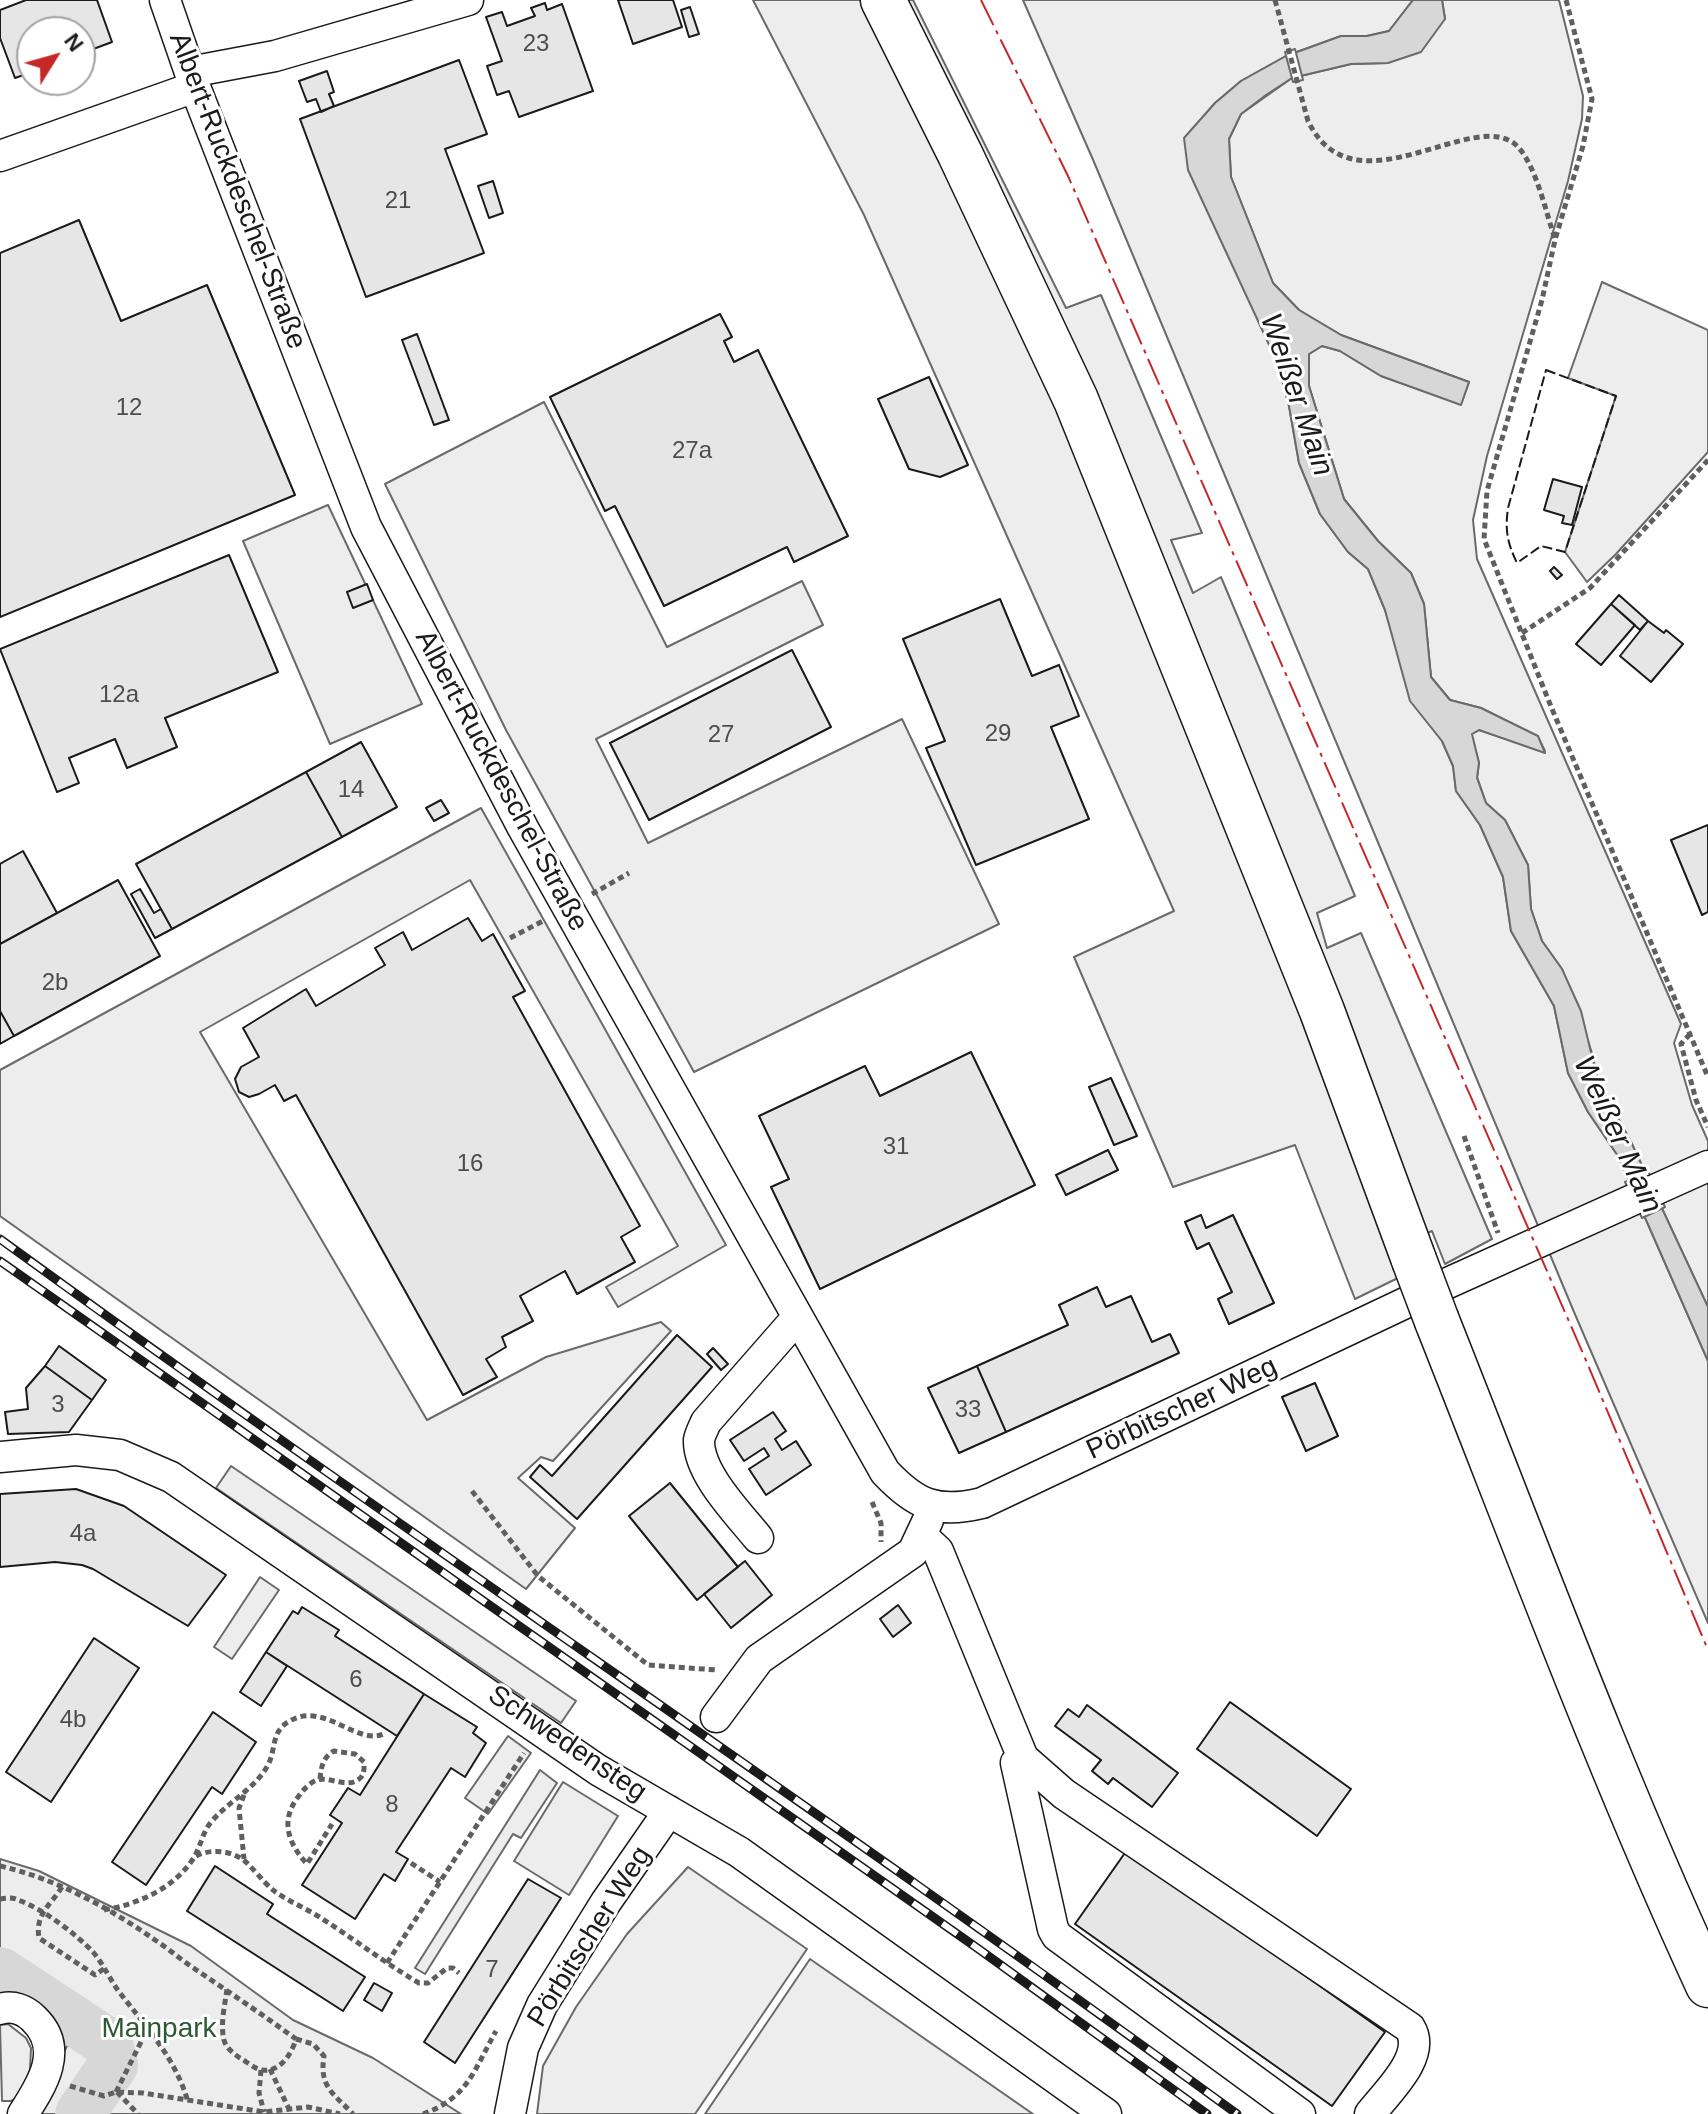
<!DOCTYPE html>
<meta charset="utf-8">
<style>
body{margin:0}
#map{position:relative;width:1708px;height:2114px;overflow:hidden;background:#fff;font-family:Helvetica,sans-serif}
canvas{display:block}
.north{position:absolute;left:16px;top:16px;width:80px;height:80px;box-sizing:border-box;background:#fff;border:2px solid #a3a3a3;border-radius:50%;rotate:53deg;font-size:22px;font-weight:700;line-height:32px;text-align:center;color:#1a1a1a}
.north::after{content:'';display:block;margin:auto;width:28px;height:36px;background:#c62828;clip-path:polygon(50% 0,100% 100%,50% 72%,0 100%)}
</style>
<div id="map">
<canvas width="1708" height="2114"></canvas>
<div class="north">N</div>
</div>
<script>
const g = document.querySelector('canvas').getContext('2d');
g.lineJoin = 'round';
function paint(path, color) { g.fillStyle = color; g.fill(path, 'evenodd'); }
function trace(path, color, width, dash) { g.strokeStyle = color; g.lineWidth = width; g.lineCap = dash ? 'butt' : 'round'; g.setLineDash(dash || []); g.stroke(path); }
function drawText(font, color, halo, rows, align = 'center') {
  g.font = font + ' Helvetica,sans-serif'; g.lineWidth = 6; g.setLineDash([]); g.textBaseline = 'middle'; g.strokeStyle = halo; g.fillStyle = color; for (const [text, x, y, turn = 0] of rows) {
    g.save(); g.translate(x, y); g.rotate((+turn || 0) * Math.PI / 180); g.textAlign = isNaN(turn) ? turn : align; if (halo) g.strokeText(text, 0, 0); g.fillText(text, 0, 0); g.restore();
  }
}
const built = new Path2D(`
 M753,0H860L1068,424L1186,714L1402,1276L1355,1299L1295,1145L1173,1187L1074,957L1174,911L864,215Z
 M899,0H913L1066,308L1101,295L1202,533L1171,540L1193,593L1221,577L1355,896L1317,913L1327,948L1361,933L1492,1239L1445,1264L1432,1231L1422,1235Z
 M1023,0H1413L1389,31L1367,36H1341L1286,56L1241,81L1215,103L1185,138L1236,271L1278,364L1289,406L1299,463L1320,514L1348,552L1368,569L1385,610L1397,650L1429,724L1442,741L1453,766L1456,791L1480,825L1503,877L1511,931L1554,1006L1568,1073L1588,1112L1618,1156L1708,1361V1623L1574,1312L1094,162Z
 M1442,0H1559L1583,96L1582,119L1568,181L1487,456L1473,520L1477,559L1681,1024L1674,1043L1692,1105L1708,1141V1307L1631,1142L1598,1081L1592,1053L1562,969L1542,941L1531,909L1528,865L1505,820L1486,803L1477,777L1479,763L1471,734L1479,730L1545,751L1538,737L1481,708L1450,700L1431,677L1424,604L1411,573L1378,541L1344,499L1309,386V354L1322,346L1340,351L1381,376L1461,404L1469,382L1341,335L1299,310L1273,283L1231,177L1229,139L1241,114L1292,78L1351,64L1388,63L1445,19Z
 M1602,282L1708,330V452L1616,554L1587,582L1565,552L1616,396L1568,378Z
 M544,402L667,647L802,581L823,625L596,739L648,843L902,719L999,924L694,1072L506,730L385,484Z
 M328,505L422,704L330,744L243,541Z
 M481,808L726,1245L618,1307L606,1287L678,1246L470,880L200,1032L427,1420L546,1357L661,1322L671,1331L553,1461L541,1457L518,1478L575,1528L526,1589L0,1216V1070Z
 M231,1466L576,1701L561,1723L216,1488Z
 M260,1577L279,1590L232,1659L214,1647Z
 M508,1736L531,1753L488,1814L465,1798Z
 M540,1770L557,1783L521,1838L513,1834L425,1974L415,1968Z
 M563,1782L618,1816L569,1895L514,1861Z
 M0,1859L39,1871L191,1946L293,2020L373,2058L461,2114H33L73,2034L0,1997Z
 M688,1867L807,1949L695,2114H537L543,2066L576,2007L627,1934Z
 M810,1959L1033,2114H705Z
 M8,2024L26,2038L31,2048L30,2070L19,2097L11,2101H2L0,2025Z`);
const water = new Path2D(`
 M1413,0H1442L1445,19L1421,52L1388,63L1351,64L1292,78L1266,95L1241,114L1229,139L1231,177L1273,283L1299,310L1341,335L1469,382L1461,405L1381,376L1340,351L1322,346L1309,354V386L1344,499L1378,541L1411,573L1424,604L1431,677L1450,700L1481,708L1538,736L1545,753L1479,730L1472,734L1479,763L1477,778L1486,803L1505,820L1528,865L1531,909L1542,941L1562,969L1581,1011L1598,1081L1631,1142L1708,1307V1361L1618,1156L1588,1112L1568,1073L1554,1006L1511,931L1503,877L1480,825L1456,791L1453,766L1442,741L1410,701L1385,610L1368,569L1348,552L1320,514L1299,463L1289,406L1278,364L1188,170L1184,138L1215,103L1241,81L1286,56L1341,36H1367L1389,31Z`);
const pier = new Path2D(`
 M1295,49L1303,80L1293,82L1285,52Z
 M1648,1171L1665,1207L1642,1218L1625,1182Z`);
const river = new Path2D(`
 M0,1972L108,2043L113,2065L80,2114`);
const building = new Path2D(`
 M26,0H97L112,42L80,54V32H32V72L15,78L0,38V10Z
 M618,0H673L682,27L633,44Z
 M545,3L547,10L562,4L593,91L519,117L509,91L497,95L487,66L502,61L486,17L502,12L507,26L535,16L531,8Z
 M690,7L699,34L689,37L681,10Z
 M459,60L487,134L445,149L484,253L366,297L300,119Z
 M327,71L334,92L329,94L334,106L321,112L316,99L307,102L299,81Z
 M493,181L503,213L489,218L478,186Z
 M79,220L121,321L207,285L295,495L0,617V253Z
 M720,314L732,337L724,341L734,362L758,350L848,536L794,562L787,547L664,606L615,506L605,511L550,397Z
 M417,334L449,420L434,425L402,340Z
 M929,377L968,465L940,477L909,469L878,399Z
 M1553,479L1582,487L1572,525L1562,523L1564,516L1544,510Z
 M229,555L278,672L165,718L177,747L127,768L115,739L69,758L79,783L57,792L0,649Z
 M1554,567L1562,575L1557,579L1550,571Z
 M367,584L373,600L353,608L347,592Z
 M1619,595L1648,621L1640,630L1611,604Z
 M1000,599L1032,676L1059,665L1079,716L1051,727L1089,819L976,865L926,748L945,741L903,639Z
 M1611,604L1635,625L1601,665L1576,644Z
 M1648,621L1664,633L1666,630L1683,644L1651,682L1620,656Z
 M792,650L831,727L649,820L610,743Z
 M361,742L397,807L342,837L306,772Z
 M306,772L342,837L172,929L136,864Z
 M441,800L449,813L434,821L426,808Z
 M1708,825V912L1702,915L1671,840Z
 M23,851L57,913L0,944V864Z
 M118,880L160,956L14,1036L0,1011V944Z
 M140,889L154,913L161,909L172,929L155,938L131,894Z
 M468,918L482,941L493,934L525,991L513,997L640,1226L621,1237L635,1262L577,1294L565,1271L520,1296L533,1321L502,1337L506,1347L486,1359L497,1377L463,1395L296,1095L284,1101L275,1085L259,1094L249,1097L239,1092L235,1079L241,1067L259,1057L243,1028L306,989L316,1006L385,965L375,948L403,932L412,950Z
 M0,1011L14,1036L0,1044Z
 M971,1052L1035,1185L820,1289L771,1187L789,1179L759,1116L865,1066L880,1096Z
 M1111,1078L1137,1136L1114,1145L1089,1087Z
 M1108,1150L1118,1170L1066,1195L1056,1175Z
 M1201,1215L1206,1228L1233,1215L1274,1303L1229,1324L1218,1299L1232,1292L1209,1243L1197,1249L1185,1222Z
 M1097,1287L1106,1307L1131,1296L1152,1342L1170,1334L1179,1353L1006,1432L977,1366L1068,1325L1059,1305Z
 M677,1335L712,1367L577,1519L530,1477L540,1465L552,1476Z
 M59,1346L106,1380L92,1400L45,1366Z
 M713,1348L728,1364L721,1370L707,1354Z
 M45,1366L92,1400L69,1432L8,1434L5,1412L28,1409L26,1388Z
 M977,1366L1006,1432L959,1453L928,1388Z
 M1315,1383L1338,1436L1306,1451L1282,1397Z
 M773,1412L786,1431L775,1439L782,1450L796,1441L811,1465L766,1495L749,1469L769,1456L764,1448L744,1461L730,1440Z
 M670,1483L738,1567L697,1600L629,1516Z
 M76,1489L124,1506L226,1575L188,1626L93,1569L82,1565L55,1562L0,1567V1494Z
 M745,1561L772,1595L731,1628L704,1594Z
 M898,1605L911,1623L893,1637L880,1619Z
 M302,1607L339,1630L335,1636L424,1694L397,1736L266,1652L293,1611L298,1614Z
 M94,1638L139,1668L51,1802L6,1772Z
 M266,1652L287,1666L261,1706L240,1692Z
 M424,1694L477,1727L473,1733L486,1743L465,1777L451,1768L396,1852L408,1859L395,1881L384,1874L355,1919L302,1885L342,1823L330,1815L348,1788L360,1795Z
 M1230,1702L1351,1789L1317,1836L1197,1749Z
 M1087,1705L1178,1773L1152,1807L1113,1778L1108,1784L1092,1771L1101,1760L1055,1726L1068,1709L1079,1717Z
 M213,1712L256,1742L222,1794L212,1787L146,1885L112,1862Z
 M1127,1850L1385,2032L1332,2106L1075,1924Z
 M215,1866L273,1904L267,1914L365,1977L343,2011L187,1911Z
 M528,1879L561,1898L455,2063L424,2042Z
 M374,1983L392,1993L382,2011L364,2000Z`);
const path = new Path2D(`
 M1275,0L1308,121C1355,218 1478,101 1519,148C1537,169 1546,213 1555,239
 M1566,0L1592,99L1583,146L1555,240L1542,300L1487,491L1484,539L1552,709L1708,1077
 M1522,633L1590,588L1708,460
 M592,894L629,873
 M510,938L545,920
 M1690,1034L1681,1044L1696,1100L1708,1127
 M1464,1136L1498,1233
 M472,1491L538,1576L648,1665L717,1670
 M872,1502L881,1523V1542
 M320,1779C321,1767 323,1757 334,1751L355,1754L364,1762C364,1768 365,1775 359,1779C347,1789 330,1776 317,1780C309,1783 303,1790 298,1797C280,1821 288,1843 307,1864L332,1824
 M244,1795L239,1808L244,1859
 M196,1856C210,1849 228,1850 242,1859C251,1865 263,1882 273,1890C287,1901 306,1908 321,1918C354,1939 385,1963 419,1983H428L447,1968H453L459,1973
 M411,1863L440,1882
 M0,1866C54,1878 110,1908 155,1940C169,1949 181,1960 195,1969C229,1992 263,2015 296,2039C292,2053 280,2073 262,2070C255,2069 247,2062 240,2058C233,2053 226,2048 224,2040C220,2024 225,2005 227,1989
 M62,1887C50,1906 35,1914 39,1938L95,1975L105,1968
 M0,1899C6,1898 13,1897 18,1900C42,1908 76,1934 93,1952C104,1965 110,1980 120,1993C147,2028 176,2059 188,2102
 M104,1910C138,1904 173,1889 193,1859C201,1847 202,1832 212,1821C230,1800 254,1790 268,1765C276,1750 271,1732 288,1722C324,1699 357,1748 386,1733
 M387,1963L524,1753
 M296,2039L313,2044L324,2056C319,2087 333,2093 353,2114
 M270,2069L289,2109
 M261,2070L259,2093L264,2112
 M70,2086L104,2096L116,2092L143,2093L264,2112L308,2107L340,2114
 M116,2092L148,2028
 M117,2092L138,2114
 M423,2114C468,2098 474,2070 496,2031`);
const minor = new Path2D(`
 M165,0L195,87L366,527L523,828L885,1472C916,1505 937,1514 982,1503L1439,1287L1708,1166
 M190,72L275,56L468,0
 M0,156L195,87
 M0,1457L76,1450L120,1455L171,1477L598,1770L739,1852L1106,2114
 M921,1535L938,1551L1023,1758L1064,1794L1410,2028C1427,2056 1387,2092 1370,2114
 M758,1538C738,1513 698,1473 699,1440C700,1434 704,1427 706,1422L797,1318
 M716,1717L759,1659L913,1552L928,1520
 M1023,1758L1016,1763L1053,1929L1057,1936L1300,2114
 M0,2009C13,2005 25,2010 34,2019C65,2049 42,2085 23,2114
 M510,2114L523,2048L542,2005L606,1902L669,1811`);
const highway = new Path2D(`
 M883,0L960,154L1076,400L1322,1011L1414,1260
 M1437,1321C1525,1543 1608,1768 1708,1985`);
const rail = new Path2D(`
 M0,1239C409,1536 829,1816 1237,2114
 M0,1261L980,1950L1207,2114`);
const highwayBridge = new Path2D(`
 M1414,1260L1437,1321`);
const fence = new Path2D(`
 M1546,370L1616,396L1565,552L1541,546L1517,563C1507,542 1505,530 1508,508Z`);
const power = new Path2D(`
 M981,0L1068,176L1585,1358L1708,1650`);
const numberNames = [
 ["23",536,44],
 ["21",398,201],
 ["12",129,408],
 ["27a",692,451],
 ["12a",119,695],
 ["29",998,734],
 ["27",721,735],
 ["14",351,790],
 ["2b",55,983],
 ["31",896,1147],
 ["16",470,1164],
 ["3",58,1405],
 ["33",968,1410],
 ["4a",83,1534],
 ["6",356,1680],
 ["4b",73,1720],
 ["8",392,1805],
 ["7",492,1970]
];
const streetNames = [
 ["Albert-Ruckdeschel-Straße",237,191,69],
 ["Albert-Ruckdeschel-Straße",501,781,62],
 ["Pörbitscher Weg",1182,1409,-25],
 ["Schwedensteg",567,1744,34],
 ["Pörbitscher Weg",590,1937,-58]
];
const parkNames = [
 ["Mainpark",159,2029]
];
const waterNames = [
 ["Weißer Main",1296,395,71],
 ["Weißer Main",1617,1135,65]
];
paint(built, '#ededed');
trace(built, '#6a6a6a', 2);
paint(water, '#d7d7d7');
trace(water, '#6a6a6a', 2);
paint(pier, '#fff');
trace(pier, '#6a6a6a', 2);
trace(river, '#d7d7d7', 50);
paint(building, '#e6e6e6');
trace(building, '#1a1a1a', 2);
trace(minor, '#1a1a1a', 33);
trace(highway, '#1a1a1a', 47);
trace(path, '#5f5f5f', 5, [6, 4]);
trace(minor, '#fff', 30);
trace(highway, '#fff', 44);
trace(rail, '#1a1a1a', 9);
trace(rail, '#fff', 6, [18]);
trace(highwayBridge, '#1a1a1a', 47, []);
trace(highwayBridge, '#fff', 44);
trace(fence, '#1a1a1a', 2, [10, 4]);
trace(power, '#c62828', 2, [28, 6, 4, 6]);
drawText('24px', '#4d4d4d', null, numberNames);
drawText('28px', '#1a1a1a', '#fff', streetNames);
drawText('28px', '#2b5a34', '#fff', parkNames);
drawText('italic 30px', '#1a1a1a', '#fff', waterNames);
</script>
